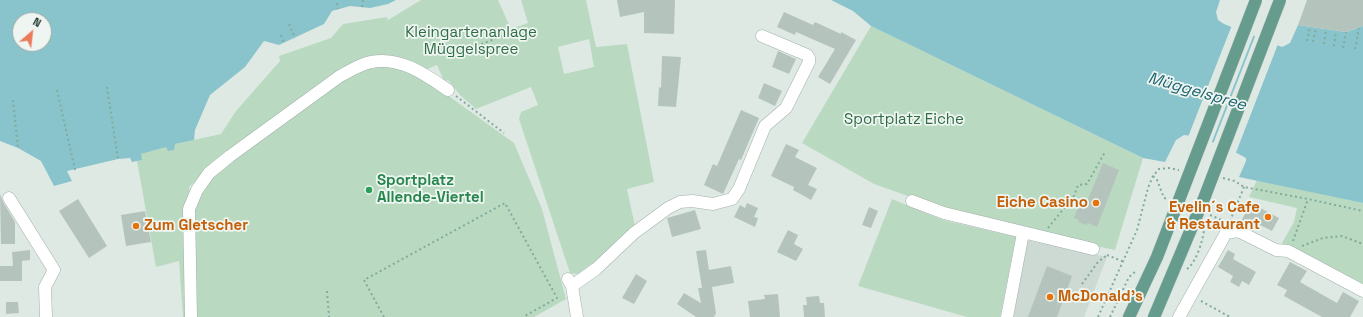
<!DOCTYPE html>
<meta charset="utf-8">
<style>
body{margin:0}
#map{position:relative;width:1363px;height:317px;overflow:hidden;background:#dfe9e4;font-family:"Space Grotesk",sans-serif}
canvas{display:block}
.north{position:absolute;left:12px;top:12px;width:40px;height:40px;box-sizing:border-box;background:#eff6f2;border:1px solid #9daaa5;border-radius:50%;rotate:28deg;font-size:11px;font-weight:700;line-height:16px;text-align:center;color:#213831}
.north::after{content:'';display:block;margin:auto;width:14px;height:18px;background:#ea7c5d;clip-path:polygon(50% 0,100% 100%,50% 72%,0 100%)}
</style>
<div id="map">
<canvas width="1363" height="317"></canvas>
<div class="north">N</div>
</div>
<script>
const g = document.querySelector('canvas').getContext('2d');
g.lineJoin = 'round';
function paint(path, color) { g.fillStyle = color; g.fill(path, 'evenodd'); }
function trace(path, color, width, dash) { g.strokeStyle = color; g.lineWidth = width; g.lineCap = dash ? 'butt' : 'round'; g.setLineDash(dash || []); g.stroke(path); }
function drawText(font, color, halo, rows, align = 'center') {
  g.font = font + ' "Space Grotesk",sans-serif'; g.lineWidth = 3.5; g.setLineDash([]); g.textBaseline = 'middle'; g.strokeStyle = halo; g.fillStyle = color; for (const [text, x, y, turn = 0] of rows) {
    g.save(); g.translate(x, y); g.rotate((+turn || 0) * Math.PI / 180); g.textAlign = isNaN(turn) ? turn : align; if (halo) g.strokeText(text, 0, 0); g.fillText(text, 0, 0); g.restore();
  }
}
const built = new Path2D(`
 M1026,240L1107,257L1084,317H1011Z`);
const green = new Path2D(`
 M421,0H498L511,29L528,23L521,0H586L596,47L627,44L654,182L627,189L635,226L607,250V252L578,274L570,273L519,119L521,112L538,105L531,87L476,109L460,95L448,80L444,81L437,65L425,70L397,57L390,56L367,58L341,68L225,155L189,187L192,209L214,171L367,63L402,66L427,79L450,97L514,143L542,209L566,299L534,317H183L179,261L156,267L137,161L141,160L140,154L175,144L221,134L236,111L280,61L279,56L331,38L343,24L387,17L388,20ZM589,39L594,67L564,74L558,47Z
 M871,26L1143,158L1115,250L1085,244L919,200L874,184L802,143Z
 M1257,180L1363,203V286L1286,250L1282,243L1294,222L1297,208L1249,197Z
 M892,199L943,220L1016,237L1000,317H967L858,286Z`);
const water = new Path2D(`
 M0,0H396L388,4L370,8L350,6L332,11L324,24L279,45L264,41L245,67L210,95L195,130L194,140L175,144L174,150L168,151L166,147L141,154L142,160L132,162L130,158L118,159L67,171L72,181L54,186L41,161L18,148L0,141ZM20,20H44V44H20Z
 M831,0H1220L1216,12L1218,20L1224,24L1282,47L1290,43L1298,25L1346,32L1363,26V203L1239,177L1246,161V158L1233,151L1236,142L1217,144L1209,141L1211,134L1194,128L1191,136L1184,135L1176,140L1165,162L1143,158L871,26L853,11Z`);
const pier = new Path2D(`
 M1232,25L1254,34L1211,144L1207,141L1209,135L1195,130L1193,137H1188Z
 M1256,34L1278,44L1235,155L1231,152L1234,143L1221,139L1219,145L1213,144Z`);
const building = new Path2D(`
 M617,0H675L674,34L644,33V12L620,17Z
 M1307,0H1363V26L1346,32L1298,25Z
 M784,12L813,25L815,22L841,34V32L856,40L830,84L818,77L835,49L796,32L795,35L777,27Z
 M778,51L796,59L789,74L772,67Z
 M662,56L681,57L676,107L658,106L659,87L661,88Z
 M764,83L782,91L775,106L758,98Z
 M741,110L759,118L741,160L739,159L723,194L704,185L713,164L717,166Z
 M786,144L799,150L795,157L817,168L808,185L817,189L811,200L793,190L794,187L771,176Z
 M1103,163L1119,170L1097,227L1088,223L1086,225L1078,222L1079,220L1074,218L1080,202L1086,204Z
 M0,194L3,202L15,222V244H1Z
 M78,199L107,246L89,258L59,211Z
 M747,203L758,208L754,217L758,218L755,227L734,217L740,205L745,208Z
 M1251,203L1279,218L1272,231L1254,222L1250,228L1240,223Z
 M869,207L878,211L871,228L862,225Z
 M695,210L701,229L672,237L667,218Z
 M145,211L151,242L126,246L121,215Z
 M788,230L798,235L794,244L803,249L796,261L777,252Z
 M30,250V260L22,261V281H0V266H13L12,252Z
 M706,250L709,270L731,266L734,283L712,287L716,313L714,317H696L677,304L684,293L701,303L698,288H702L696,251Z
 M1228,250L1235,254L1233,259L1256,272L1249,285L1242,281L1239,287L1230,282L1233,276L1218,267Z
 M1290,262L1307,271L1300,282L1337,303L1343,292L1359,301L1350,317H1322L1284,296L1287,290L1277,285Z
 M1047,266L1072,276L1057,317H1028Z
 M636,274L647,281L634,304L622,298Z
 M778,294L780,317H750L748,301L765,299L764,295Z
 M819,296L820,303H824L825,317H804L803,305H807L806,297Z
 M6,302H18L19,313L6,314Z`);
const path = new Path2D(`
 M337,3L338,9
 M362,7L363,0
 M289,24L295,38
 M281,35L284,43
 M1307,41L1310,27
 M1313,42L1316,28
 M1324,44L1326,29
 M1334,46L1336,31
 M472,48L509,33
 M1343,48L1346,32
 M1355,49L1359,28
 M107,87L118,159
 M57,90L75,170
 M456,96L504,133
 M13,100L18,148
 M1153,176L1157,180L1164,198L1168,199
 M1223,178L1235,181L1244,187L1308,199L1363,211
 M1210,215L1224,221
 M1230,221L1244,187
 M1048,228L1074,196L1078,185L1087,184L1105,152
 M1293,241L1308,199
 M1302,246L1323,238L1342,236L1363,244
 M1107,255L1122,261
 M1187,269C1196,263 1203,240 1204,230
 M1082,284L1098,262L1107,255
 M327,291L329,317
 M1201,301L1230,317
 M384,317L364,280L505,203L557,298L523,317
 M1098,317L1137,230L1148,188L1153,176L1159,169L1169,168L1179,170
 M1110,317L1129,277L1137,270`);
const minor = new Path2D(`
 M9,198L54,270L45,287L46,317
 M912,201L944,213L1093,249
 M568,279L572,286L577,317
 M572,286L596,269L634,233L668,208L680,202L692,201L713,204L732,199L739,189L765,126L786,108L809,62V58L807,55L762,36
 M191,317L189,209L197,190L209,173L230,156L340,76C350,71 360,64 371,62C400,56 426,75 448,90
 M1007,317L1023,233
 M1179,317L1226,233L1238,231L1276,250L1288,251L1363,291`);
const major = new Path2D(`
 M1129,317L1157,257L1184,187
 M1154,317L1205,196`);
const majorBridge = new Path2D(`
 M1184,187L1256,0
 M1205,196L1280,0`);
const markers = [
 [369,190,4,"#2e9e5b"],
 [1096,203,4,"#e8710a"],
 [1268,217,4,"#e8710a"],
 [136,226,4,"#e8710a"],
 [1050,297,4,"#e8710a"]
];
const parkNames = [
 ["Kleingartenanlage",471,33],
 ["Müggelspree",471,50],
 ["Sportplatz Eiche",904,120]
];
const leisureNames = [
 ["Sportplatz",377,181],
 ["Allende-Viertel",377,198]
];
const foodNames = [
 ["Eiche Casino",1088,203],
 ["Evelin´s Cafe",1260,208],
 ["& Restaurant",1260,225],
 ["Zum Gletscher",144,226,"left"],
 ["McDonald's",1058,297,"left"]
];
const waterNames = [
 ["Müggelspree",1197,92,16]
];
paint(built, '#cdd9d3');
paint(green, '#b9dac1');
paint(water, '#89c3cc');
paint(pier, '#dfe9e4');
paint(building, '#b4c4bd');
trace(minor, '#a2b0ab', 13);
trace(major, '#bcc3c1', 13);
trace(path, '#81ab9d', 2, [2, 3]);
trace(minor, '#fff', 12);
trace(major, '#669c8d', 12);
trace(majorBridge, '#bcc3c1', 13, []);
trace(majorBridge, '#669c8d', 12);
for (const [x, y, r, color] of markers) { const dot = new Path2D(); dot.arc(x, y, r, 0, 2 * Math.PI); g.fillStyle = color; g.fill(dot); trace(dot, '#eff6f2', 1.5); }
drawText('15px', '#2e6c45', '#eff6f2', parkNames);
drawText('bold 15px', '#27864d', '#eff6f2', leisureNames, 'left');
drawText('bold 15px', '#c56008', '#eff6f2', foodNames, 'right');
drawText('italic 16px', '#1f6470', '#eff6f2', waterNames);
</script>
